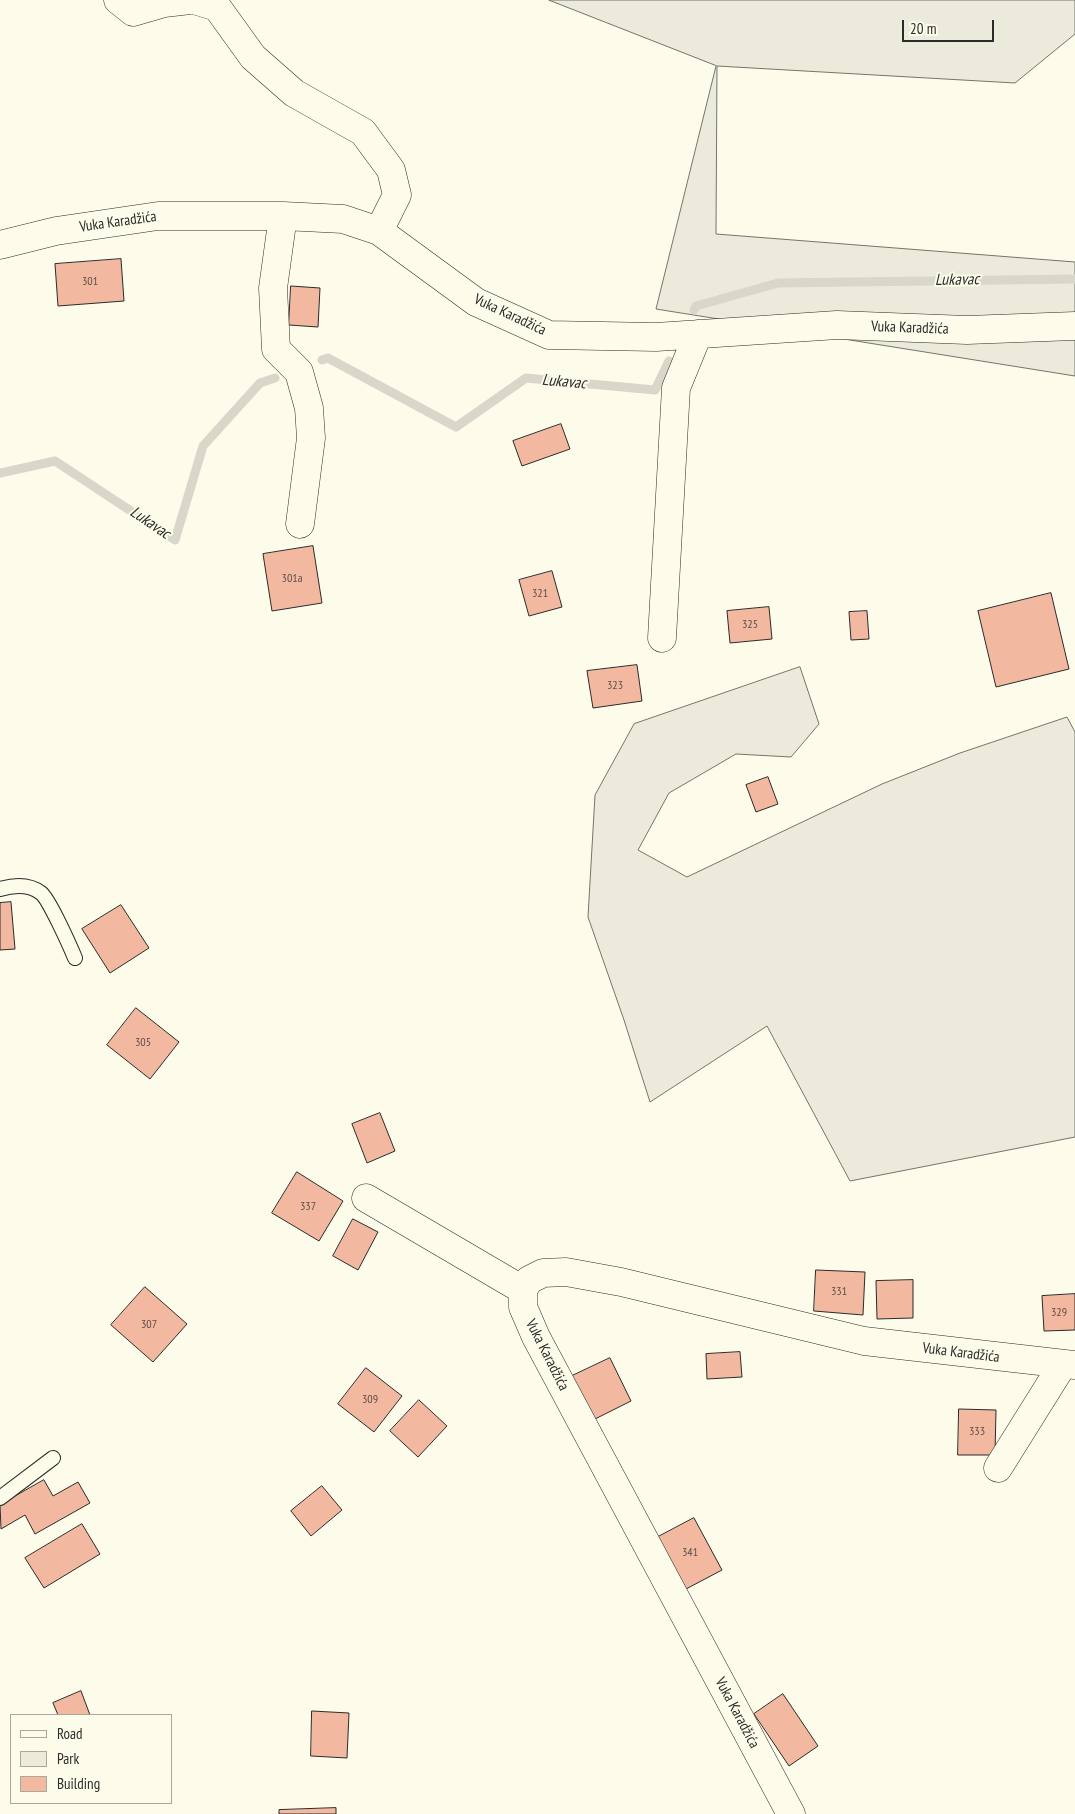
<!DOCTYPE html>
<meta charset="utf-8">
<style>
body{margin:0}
#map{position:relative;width:1075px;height:1814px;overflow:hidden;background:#fdfbea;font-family:"PT Sans Narrow",sans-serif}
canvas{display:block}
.legend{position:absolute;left:10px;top:1714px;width:162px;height:90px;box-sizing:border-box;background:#fdfbea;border:1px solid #a9a89e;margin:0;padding:6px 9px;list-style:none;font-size:15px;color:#2b2b2b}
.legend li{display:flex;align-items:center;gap:10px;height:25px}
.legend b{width:25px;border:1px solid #a9a89e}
.scale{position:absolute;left:902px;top:20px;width:92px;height:22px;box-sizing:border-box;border:2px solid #2b2b2b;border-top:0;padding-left:6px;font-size:15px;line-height:18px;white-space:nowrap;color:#2b2b2b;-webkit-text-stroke:4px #fdfbea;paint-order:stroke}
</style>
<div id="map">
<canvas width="1075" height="1814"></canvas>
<ul class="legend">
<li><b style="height:6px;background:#fdfbea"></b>Road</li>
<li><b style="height:14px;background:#ecebdb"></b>Park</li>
<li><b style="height:14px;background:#f2b8a0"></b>Building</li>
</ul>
<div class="scale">20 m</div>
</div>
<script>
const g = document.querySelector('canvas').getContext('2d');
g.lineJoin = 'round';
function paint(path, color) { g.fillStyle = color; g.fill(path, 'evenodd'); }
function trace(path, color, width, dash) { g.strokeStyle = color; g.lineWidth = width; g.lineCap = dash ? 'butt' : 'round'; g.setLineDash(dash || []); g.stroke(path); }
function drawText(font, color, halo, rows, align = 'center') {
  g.font = font + ' "PT Sans Narrow",sans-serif'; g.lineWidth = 4; g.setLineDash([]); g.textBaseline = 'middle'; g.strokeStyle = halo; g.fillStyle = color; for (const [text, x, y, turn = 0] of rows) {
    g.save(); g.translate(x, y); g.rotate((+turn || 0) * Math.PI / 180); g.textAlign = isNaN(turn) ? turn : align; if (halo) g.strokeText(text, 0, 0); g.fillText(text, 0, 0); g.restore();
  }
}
const green = new Path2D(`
 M549,0H1075V34L1015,83L717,66L716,234L1075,262V376L656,309L716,66Z
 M800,667L819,724L791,757L736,754L669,793L638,850L687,877L882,784L960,753L1067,717L1075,732V1137L850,1181L767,1026L650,1102L624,1020L588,917L595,795L634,724Z`);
const stream = new Path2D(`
 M694,310L696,306L778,283L1075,279
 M322,360L328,358L456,427L526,378L655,390L669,361
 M0,473L55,461L175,540L203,446L260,383L275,378`);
const building = new Path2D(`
 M121,259L124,301L58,306L55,264Z
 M291,286L320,288L318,327L289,325Z
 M561,424L570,449L522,466L513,441Z
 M313,546L322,603L272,611L263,554Z
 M552,571L562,607L529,616L519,580Z
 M1051,593L1069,669L996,687L978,611Z
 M769,607L772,639L730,643L727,611Z
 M867,611L869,639L851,640L849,612Z
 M637,665L642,701L593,708L587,671Z
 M768,777L778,804L756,812L746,785Z
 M11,902L15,949L0,950V903Z
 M121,905L149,948L110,973L82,929Z
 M136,1008L179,1042L150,1079L107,1045Z
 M380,1113L395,1151L367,1163L352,1124Z
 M297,1172L343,1201L319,1241L272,1213Z
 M353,1219L378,1232L358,1270L333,1256Z
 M816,1270L865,1272L863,1315L814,1311Z
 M913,1280V1318L877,1319L876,1281Z
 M145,1287L187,1324L153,1362L111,1325Z
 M1075,1294V1330L1044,1331L1042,1296Z
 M740,1352L742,1377L707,1379L706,1354Z
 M610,1358L631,1401L593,1420L572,1376Z
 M366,1368L402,1396L374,1432L338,1404Z
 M419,1400L447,1426L418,1457L390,1431Z
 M959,1409L996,1410L995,1455H958Z
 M44,1480L53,1496L78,1482L90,1503L35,1534L25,1515L1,1529L0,1505Z
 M322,1486L342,1510L311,1536L291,1511Z
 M694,1518L722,1570L686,1589L658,1537Z
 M82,1524L100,1554L44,1588L25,1558Z
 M81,1691L90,1715H58L53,1703Z
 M783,1694L818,1746L789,1766L754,1714Z
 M312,1711L349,1713L347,1758L311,1756Z
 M336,1808V1814H279V1810Z`);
const service = new Path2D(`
 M0,889C14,885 29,884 41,893C49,899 70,946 75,958
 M0,1498L53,1458`);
const minor = new Path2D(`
 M118,0L133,12L164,3L190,0
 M194,0L217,7L253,57L294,93L363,132L391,170L397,195L379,231
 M283,216L273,288L276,349L299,372L309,408L311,438L300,524
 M0,245L56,231L158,216H283L343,219L379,231L476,302L549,335L656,337L837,325L967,330L1075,326
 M662,638L676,388L698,334
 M366,1198L523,1290
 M998,1468L1063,1364
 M791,1814L536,1337L523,1307V1290L529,1280L543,1273L566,1272L621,1282L864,1341L1075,1365`);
const numberNames = [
 ["301",90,282],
 ["301a",292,579],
 ["321",540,594],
 ["325",750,625],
 ["323",615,686],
 ["305",143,1043],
 ["337",308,1207],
 ["331",839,1292],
 ["329",1059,1313],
 ["307",149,1325],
 ["309",370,1400],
 ["333",977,1432],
 ["341",690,1553]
];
const streetNames = [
 ["Vuka Karadžića",118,222,-8],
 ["Vuka Karadžića",510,315,25],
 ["Vuka Karadžića",910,328,2],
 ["Vuka Karadžića",961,1353,7],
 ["Vuka Karadžića",547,1355,63],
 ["Vuka Karadžića",737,1713,62]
];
const waterNames = [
 ["Lukavac",957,280,-1],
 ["Lukavac",564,382,5],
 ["Lukavac",150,523,34]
];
paint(green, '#ecebdb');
trace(green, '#74746e', 1);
trace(stream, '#d8d7c9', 9);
paint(building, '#f2b8a0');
trace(building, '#2b2b2b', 1);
trace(service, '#2b2b2b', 16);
trace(minor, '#2b2b2b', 29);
trace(service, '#fdfbea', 14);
trace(minor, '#fdfbea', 28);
drawText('12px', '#5d4e48', null, numberNames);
drawText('15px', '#2b2b2b', '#fdfbea', streetNames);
drawText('italic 16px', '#2b2b2b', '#fdfbea', waterNames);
</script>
